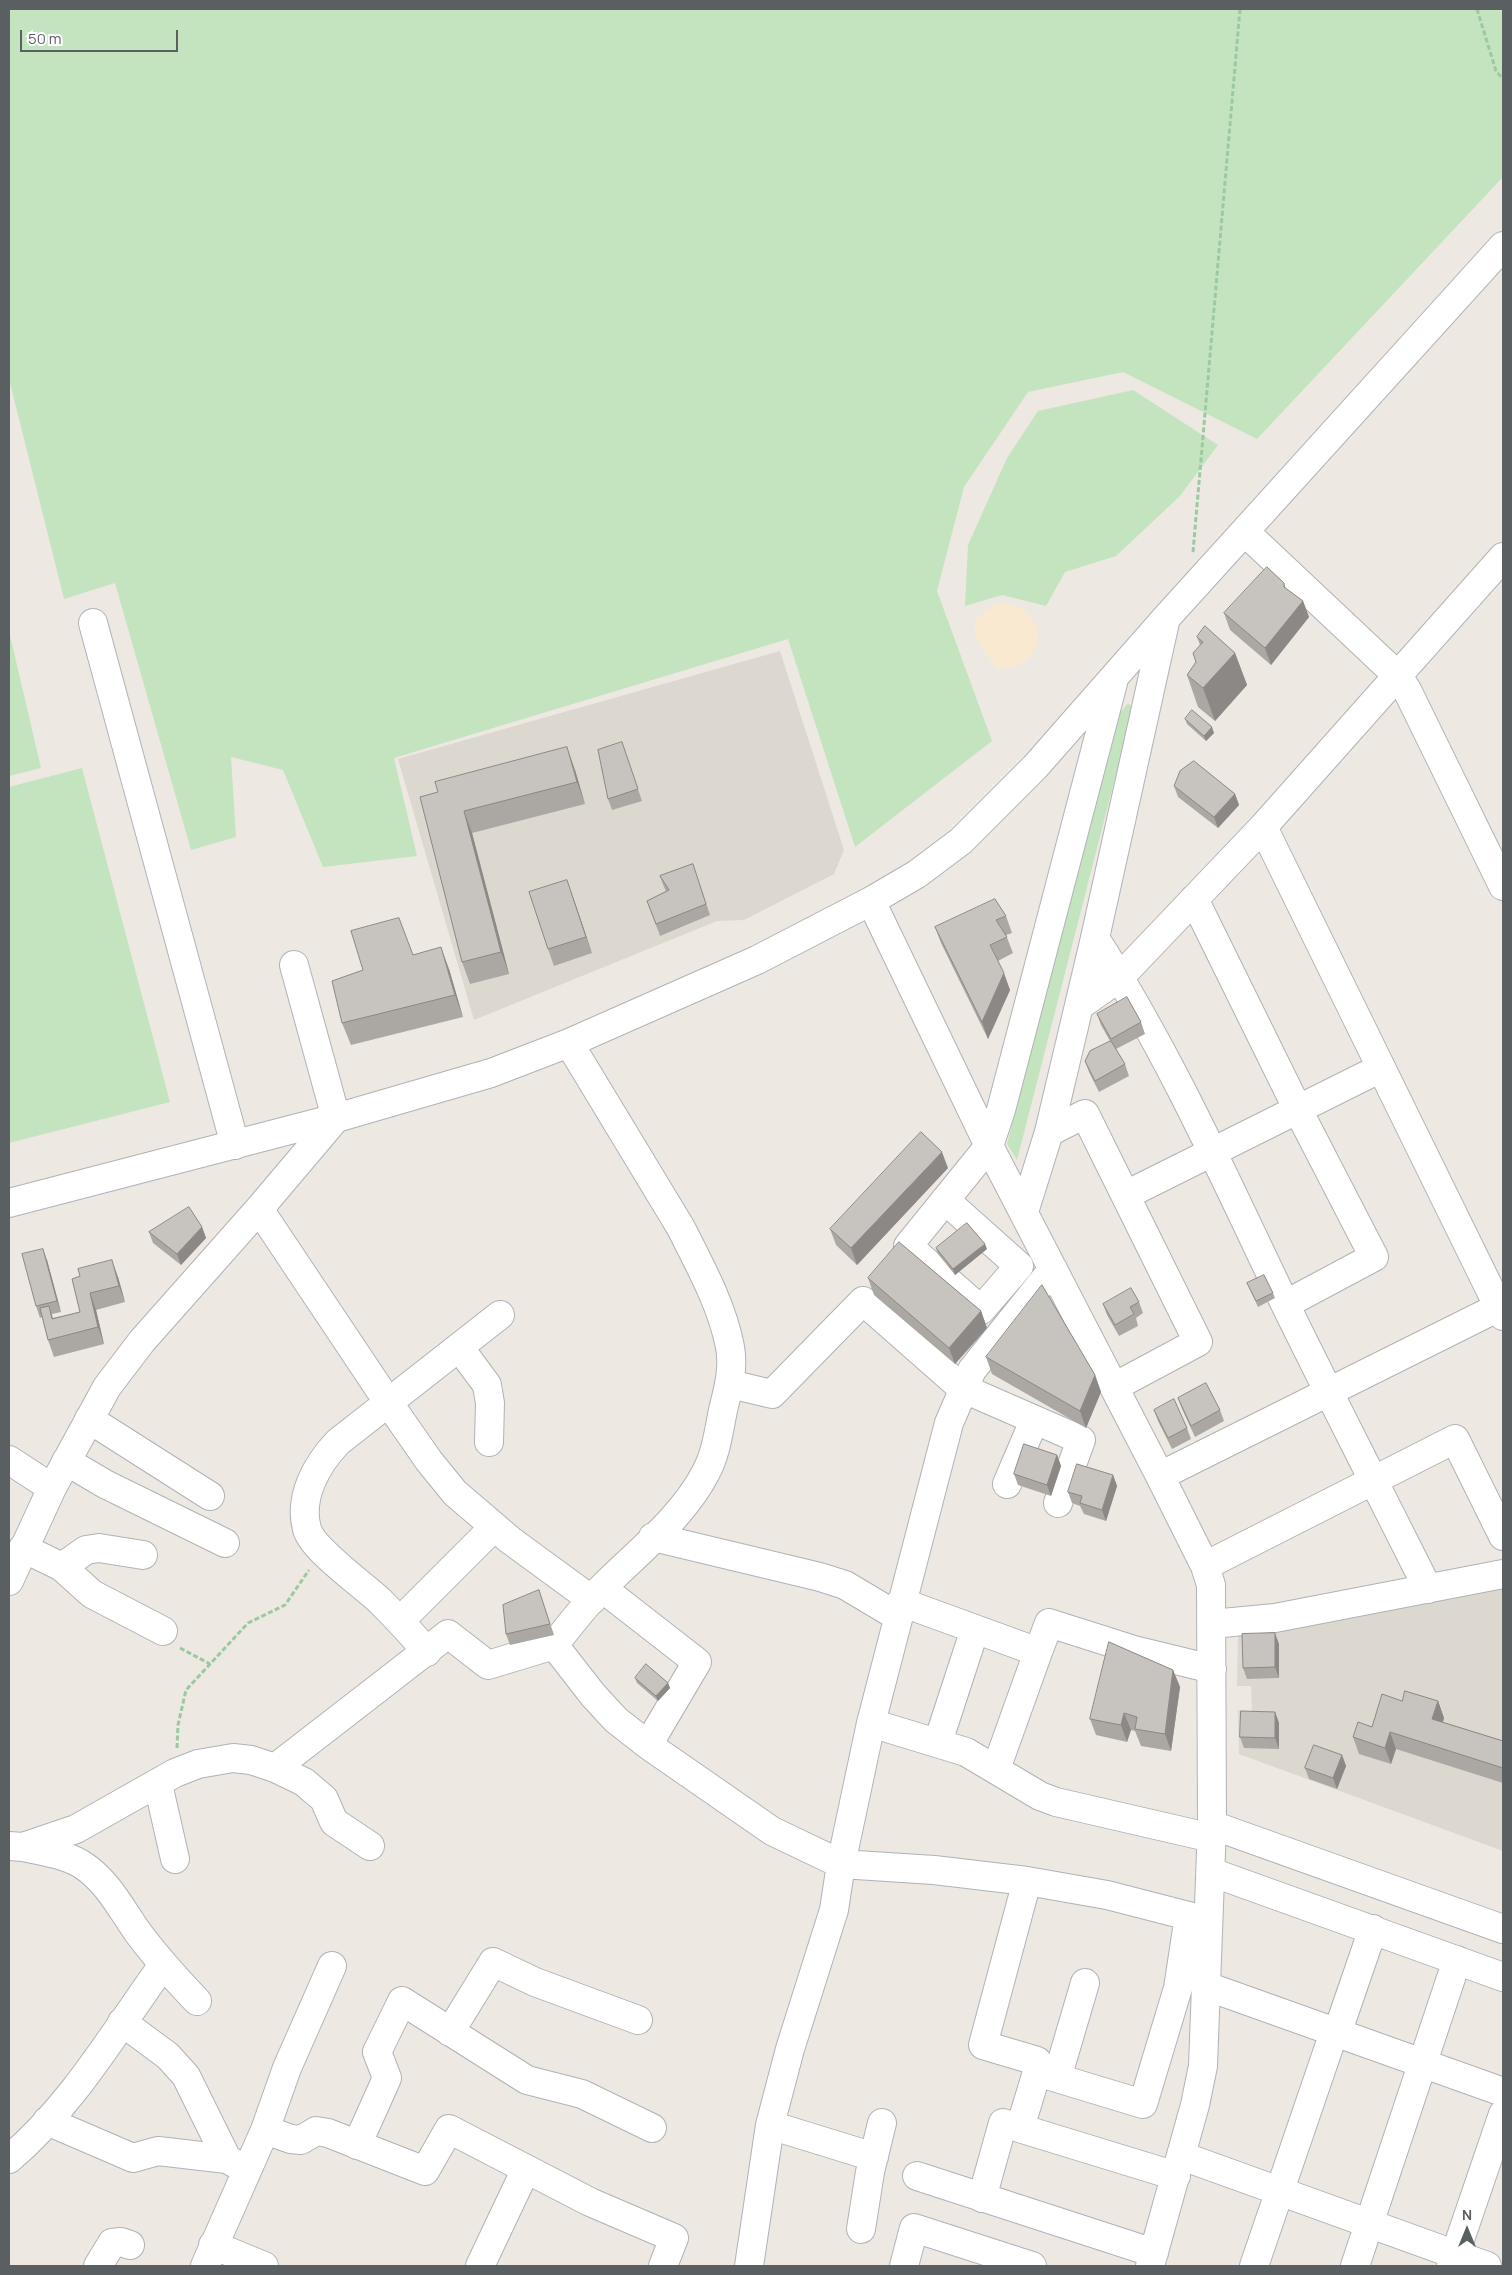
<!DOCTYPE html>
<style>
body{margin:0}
#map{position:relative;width:1512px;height:2275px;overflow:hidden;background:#ede8e2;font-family:Manrope,sans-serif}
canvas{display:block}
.frame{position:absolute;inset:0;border:10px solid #5a5f62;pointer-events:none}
.north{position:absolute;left:1442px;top:2205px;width:50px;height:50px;-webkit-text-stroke:4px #fff;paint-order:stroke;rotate:0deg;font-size:14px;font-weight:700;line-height:20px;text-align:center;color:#5a5f62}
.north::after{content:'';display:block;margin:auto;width:18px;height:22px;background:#5a5f62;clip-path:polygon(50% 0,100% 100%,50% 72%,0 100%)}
.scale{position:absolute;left:20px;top:30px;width:158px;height:22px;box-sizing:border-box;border:2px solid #5a5f62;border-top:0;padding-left:6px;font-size:15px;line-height:18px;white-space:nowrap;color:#5a5f62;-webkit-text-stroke:4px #fff;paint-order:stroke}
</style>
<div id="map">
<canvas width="1512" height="2275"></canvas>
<div class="frame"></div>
<div class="north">N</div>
<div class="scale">50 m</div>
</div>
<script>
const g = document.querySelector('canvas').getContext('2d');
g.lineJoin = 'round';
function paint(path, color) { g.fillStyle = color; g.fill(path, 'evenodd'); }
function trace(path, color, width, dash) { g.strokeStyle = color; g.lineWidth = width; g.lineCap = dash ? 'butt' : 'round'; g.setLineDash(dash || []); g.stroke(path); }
const education = new Path2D(`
 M780,651L844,850L834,874L744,920L717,921L474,1020L398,759Z
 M1503,1586V1851L1239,1754L1238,1710L1252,1712L1251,1686H1237L1238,1635Z`);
const green = new Path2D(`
 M9,9H1503V177L1257,439L1123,372L1028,392L964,487L937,591L992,741L855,847L788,639L394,758L417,856L323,867L283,770L231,757L236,837L191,850L115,583L64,599L9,379Z
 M1133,390L1218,445L1180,496L1116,556L1065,572L1046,606L1002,595L965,606L968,545L1007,458L1038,411Z
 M9,631L41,768L9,776Z
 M1128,703L1133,708L1017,1160L1007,1144L1120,713Z
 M82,768L170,1102L9,1143V787Z`);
const sand = new Path2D(`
 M1002,603C1053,610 1047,669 998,669C977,642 956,619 1002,603Z`);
const path = new Path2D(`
 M1477,9L1496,71L1503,79
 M1193,552L1240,9
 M180,1648L210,1664
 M177,1748L178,1725L186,1690L248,1623L285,1605L309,1570`);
const minor = new Path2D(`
 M1245,532L1398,676L1407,690L1503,886
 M93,623L235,1145
 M1263,827L1503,1316
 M1194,899L1298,1110L1374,1257L1286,1304
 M871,901L989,1146L1160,1476L1205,1566L1211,1585L1212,1825L1203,2066L1195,2105L1150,2266
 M1095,938C1169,1053 1225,1179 1284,1302C1331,1398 1380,1493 1428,1589
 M1079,1006L1120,977L1263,827L1503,557
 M569,1043L681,1228C700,1266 722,1305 730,1347C734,1369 728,1390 723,1410C719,1430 716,1454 706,1472C684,1516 637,1553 603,1587C585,1605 570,1625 554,1645L593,1695L616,1720L648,1745L772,1831L841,1864L934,1870L1027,1881L1107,1895L1208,1921
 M1049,1132L1085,1114L1198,1342L1114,1387
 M1126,1195L1381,1068
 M945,1200L1019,1266L981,1310L908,1246L989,1146L1001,1110L1113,683
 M9,1203L336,1118L491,1073L569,1043L757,960L871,901L917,874L961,841L1035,767L1166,618L1503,246
 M259,1209L388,1402L429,1461L455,1493L510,1540L592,1600
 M1024,1212L1049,1132L1095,938L1165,622
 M459,1347L487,1385L490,1403L489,1442
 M730,1384L772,1394L863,1301L962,1388L1081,1440L1058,1503
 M89,1419L210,1496
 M9,1460L52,1488
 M66,1461L105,1484L225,1543
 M1160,1476L1503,1305
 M1007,1484L1034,1421
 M653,1537L820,1577L845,1585L897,1616
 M23,1548L62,1567L92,1594L163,1631
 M1205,1566L1455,1439L1503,1536
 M62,1567L86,1550L99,1548L143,1555
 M9,1581L52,1488L107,1387L142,1341L259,1209L336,1118L294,965
 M602,1588L697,1662L648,1745
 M901,1602L1038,1652L1049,1623L1134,1650L1212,1669
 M400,1621L494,1527
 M1212,1624L1275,1618L1503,1574
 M427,1652C412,1634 396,1617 380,1601C363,1585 312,1549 307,1529C298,1497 317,1464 338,1442L500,1315
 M871,1723L966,1752L1040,1796L1056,1802L1212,1838
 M938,1742L975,1629
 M275,1768L304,1782L324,1799L334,1822L370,1846
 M996,1769L1038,1652
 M158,1784L175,1859
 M1212,1825L1503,1929
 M9,1846L23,1847L76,1829L175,1773L198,1764L233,1758L251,1760L275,1768L448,1634L488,1665L554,1645
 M23,1847C42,1851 64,1854 81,1864C108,1881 121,1909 139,1934C157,1958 176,1979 197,2001
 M1211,1872L1503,1977
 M1027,1881L983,2045L1037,2061V2072
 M1206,1986L1503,2092
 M122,2022L168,2056L186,2076L227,2159L246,2170
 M450,2032L493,1962L535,1982L638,2020
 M1057,2078L1085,1983
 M47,2121L133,2158L158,2151L227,2159
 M770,2125L874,2157
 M1020,2128L1037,2072L1143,2104L1178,1988L1189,1916
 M265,2130L287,2068L332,1966
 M357,2145L387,2078L377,2052L402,2001L527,2080L582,2094L652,2128
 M1182,2156L1487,2266
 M9,2159C72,2106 115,2031 163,1965
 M917,2176L1154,2253
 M982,2198L1003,2123L1176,2176
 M861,2229L870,2172L882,2123
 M213,2245L264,2266
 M98,2266L112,2243L121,2242L130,2245
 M205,2266L265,2130L291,2139L301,2140L316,2131L328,2133L425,2171L449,2129L590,2202L674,2238L663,2266
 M480,2266L526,2169
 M749,2266L770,2125L790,2049L834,1910L841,1864L871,1723L949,1423L972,1370L1053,1269
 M904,2266L914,2228L1032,2266
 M1254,2266L1330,2044L1341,2022L1373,1929
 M1355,2266L1457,1960
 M1451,2266L1503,2114`);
const wall = new Path2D(`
 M1284,583L1286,589L1303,601L1309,617L1271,665L1230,630L1224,613Z
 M1197,637L1235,653L1247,685L1215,721L1198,707L1187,675L1196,663L1200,645Z
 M1185,719L1214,733L1206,741L1187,724Z
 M622,742L642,801L612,810L608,799Z
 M575,770L585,804L472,833L509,974L470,984L462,962L420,797Z
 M1174,786L1235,794L1239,805L1218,828L1178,797Z
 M693,864L710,915L660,936L647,901L666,891L664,887L660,876Z
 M573,897L592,953L554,966L548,949Z
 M1006,916L1012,933L1006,935L1013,953L998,961L1010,990L988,1039L941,943L935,927Z
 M413,955L449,969L463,1017L351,1045L342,1023Z
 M1097,1014L1141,1022L1145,1034L1116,1049L1125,1064L1129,1076L1099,1092L1089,1072L1085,1061L1110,1041L1101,1025Z
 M948,1168L857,1265L836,1245L830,1229Z
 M202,1227L206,1238L181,1265L153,1243L149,1232Z
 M936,1248L987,1249L955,1275L938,1254Z
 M47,1260L61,1312L52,1314L53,1318L80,1312L72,1279L118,1277L125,1302L96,1310L104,1344L54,1357L48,1340L42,1317L40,1318L36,1306Z
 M868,1278L981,1311L987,1328L955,1364L874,1295Z
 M1247,1283L1273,1293L1275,1298L1258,1307Z
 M1139,1302L1143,1313L1136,1318L1138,1326L1119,1336L1107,1315L1103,1304Z
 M986,1357L1095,1375L1101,1392L1086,1428L992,1374Z
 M1178,1398L1220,1410L1224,1421L1195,1437L1182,1409Z
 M1154,1410L1187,1428L1191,1439L1172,1449L1158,1421Z
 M1057,1455L1061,1466L1051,1496L1018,1485L1014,1474Z
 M1113,1475L1117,1486L1106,1521L1084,1514L1080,1506L1072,1503L1068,1492Z
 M539,1590L554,1635L510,1645L506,1634Z
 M1279,1644V1678L1247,1679L1243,1668Z
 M1173,1670L1180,1687L1171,1751L1141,1746L1135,1731L1131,1730L1127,1742L1096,1735L1090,1719Z
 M635,1678L668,1683L670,1688L658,1701L637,1683Z
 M1402,1701H1438L1444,1718L1443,1722L1503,1741V1783L1396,1749L1391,1764L1359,1754L1353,1737L1372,1727Z
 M1275,1712L1279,1723V1749L1244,1748L1240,1737Z
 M1342,1755L1346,1766L1337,1789L1309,1779L1305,1768Z`);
const shadedWall = new Path2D(`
 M1303,601L1309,617L1271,665L1265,648Z
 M1235,653L1247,685L1215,721L1203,688Z
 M1212,727L1214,733L1206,741L1204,736Z
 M567,747L575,770L585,804L577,782Z
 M1235,794L1239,805L1218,828L1214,817Z
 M464,811L472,833L509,974L501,952Z
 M567,880L573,897L592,953L586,937Z
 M441,947L449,969L463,1017L455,995Z
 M1004,973L1010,990L988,1039L982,1022Z
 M942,1152L948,1168L857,1265L851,1248Z
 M202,1227L206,1238L181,1265L177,1254Z
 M985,1244L987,1249L955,1275L953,1269Z
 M43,1249L47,1260L61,1312L57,1301Z
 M112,1260L118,1277L125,1302L119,1286Z
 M90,1293L96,1310L104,1344L98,1327Z
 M981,1311L987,1328L955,1364L949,1348Z
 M1095,1375L1101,1392L1086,1428L1080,1411Z
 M1057,1455L1061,1466L1051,1496L1047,1485Z
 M1113,1475L1117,1486L1106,1521L1102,1510Z
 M1275,1633L1279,1644V1678L1275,1667Z
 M1173,1670L1180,1687L1171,1751L1165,1734Z
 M668,1683L670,1688L658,1701L656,1696Z
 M1438,1701L1444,1718L1438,1736L1432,1719Z
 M1275,1712L1279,1723V1749L1275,1738Z
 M1124,1713L1131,1730L1127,1742L1121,1725Z
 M1390,1732L1396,1749L1391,1764L1385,1748Z
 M1342,1755L1346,1766L1337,1789L1333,1778Z`);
const building = new Path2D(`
 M1267,567L1284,583V587L1303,601L1265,648L1224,613Z
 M1205,626L1235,653L1203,688L1187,675L1196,662L1193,653L1203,642L1197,637Z
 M1192,710L1212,727L1204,736L1185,719Z
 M622,742L638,789L608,799L598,750Z
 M567,747L577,782L464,811L501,952L462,962L420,797L438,792L435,782Z
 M1194,761L1235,794L1214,817L1174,786L1180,771Z
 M693,864L706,904L656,924L647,901L669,890L660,876Z
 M567,880L586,937L548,949L529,892Z
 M995,899L1006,916L996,920L1007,937L990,945L1004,973L982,1022L935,927Z
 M399,918L413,955L441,947L455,995L342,1023L332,981L363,970L351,931Z
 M1127,997L1141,1022L1111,1039L1097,1014Z
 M1111,1041L1125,1064L1095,1081L1085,1061L1090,1051Z
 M921,1132L942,1152L851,1248L830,1229Z
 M189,1207L202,1227L177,1254L149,1232Z
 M967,1223L985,1244L953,1269L936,1248Z
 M899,1242L981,1311L949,1348L868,1278Z
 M43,1249L57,1301L36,1306L22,1254Z
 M112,1260L119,1286L90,1293L98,1327L48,1340L40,1308L49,1306L52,1319L80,1312L72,1279L80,1276L78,1269Z
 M1264,1275L1273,1293L1256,1301L1247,1283Z
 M1042,1285L1095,1375L1080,1411L986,1357Z
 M1131,1288L1139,1302L1130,1307L1134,1314L1115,1325L1103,1304Z
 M1206,1383L1220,1410L1191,1426L1178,1398Z
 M1174,1399L1187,1428L1168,1438L1154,1410Z
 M1024,1444L1057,1455L1047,1485L1014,1474Z
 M1077,1464L1113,1475L1102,1510L1080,1503L1082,1496L1068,1492Z
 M539,1590L550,1624L506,1634L503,1605Z
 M1275,1633V1667L1243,1668L1242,1634Z
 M1109,1642L1173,1670L1165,1734L1135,1729L1137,1717L1124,1713L1121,1725L1090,1719Z
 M646,1664L668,1683L656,1696L635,1678Z
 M1405,1691L1438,1701L1432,1719L1503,1741V1768L1390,1732L1385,1748L1353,1737L1358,1722L1372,1727L1382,1694L1402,1701Z
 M1241,1711L1275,1712V1738L1240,1737Z
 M1314,1745L1342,1755L1333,1778L1305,1768Z`);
paint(education, '#dcd8d0');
paint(green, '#c4e4bf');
paint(sand, '#f9e9d1');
trace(minor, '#afb3b7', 30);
trace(path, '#9bc9a1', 3, [5, 2.5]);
trace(minor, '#fff', 28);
paint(wall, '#aba8a3');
paint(shadedWall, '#8b8885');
paint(building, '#c7c3be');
trace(building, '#8b8885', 1);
</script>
